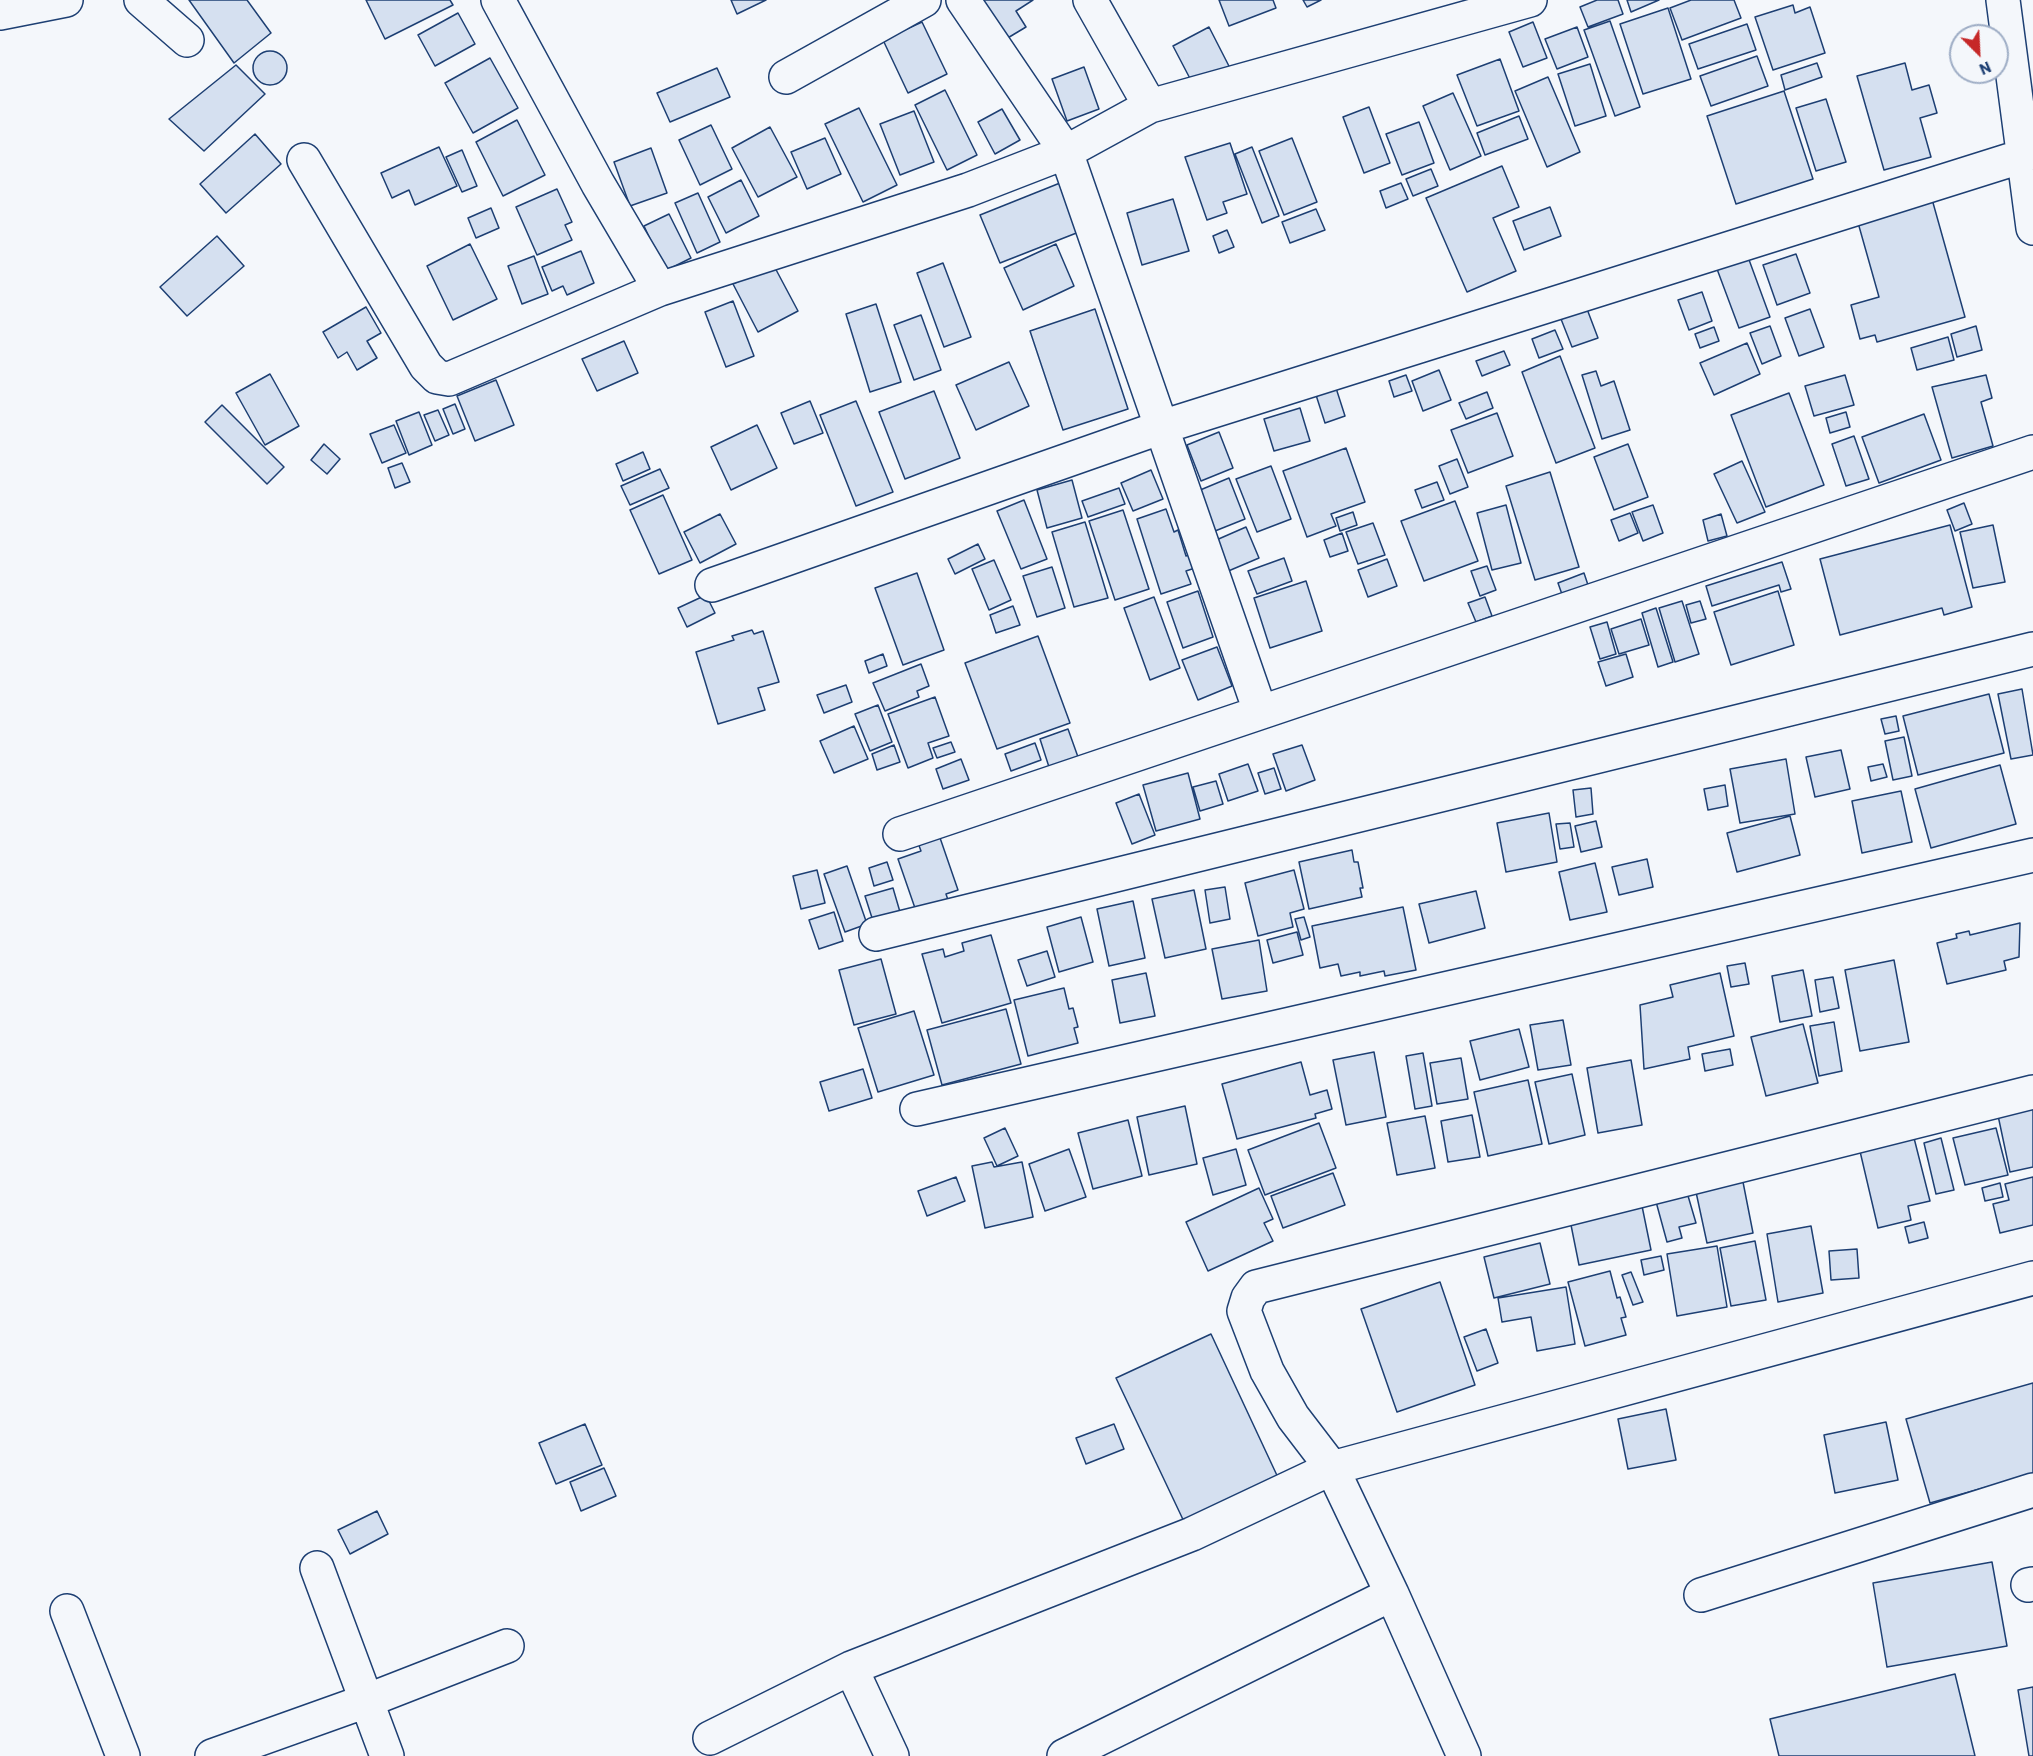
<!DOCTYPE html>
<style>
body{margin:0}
#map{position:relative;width:2033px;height:1756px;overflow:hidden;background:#f4f7fb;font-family:Barlow,sans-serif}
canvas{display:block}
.north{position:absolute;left:1949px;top:24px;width:60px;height:60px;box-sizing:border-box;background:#f4f7fb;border:2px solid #9eadc5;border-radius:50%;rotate:156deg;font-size:16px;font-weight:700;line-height:24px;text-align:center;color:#1d3f73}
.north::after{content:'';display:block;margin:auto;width:21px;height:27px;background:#c62828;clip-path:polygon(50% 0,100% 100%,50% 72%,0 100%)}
</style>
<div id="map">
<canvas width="2033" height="1756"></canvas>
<div class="north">N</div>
</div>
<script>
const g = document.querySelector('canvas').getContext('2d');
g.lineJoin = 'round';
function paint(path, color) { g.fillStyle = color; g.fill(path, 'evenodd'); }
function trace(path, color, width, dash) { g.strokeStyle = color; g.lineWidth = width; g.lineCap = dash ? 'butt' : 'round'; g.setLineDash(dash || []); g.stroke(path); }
const building = new Path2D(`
 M189,0H247L271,33L234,63Z
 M366,0H450L453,5L385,39Z
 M731,0H766L737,14Z
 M981,0H1033L1016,11L1026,27L1006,39Z
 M1219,0H1273L1276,8L1229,26Z
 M1303,0H1321L1307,7Z
 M1597,0H1618L1623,14L1588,27L1580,7Z
 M1627,0H1659L1631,12Z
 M1691,0H1734L1741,18L1682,40L1670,8Z
 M1793,5L1795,13L1810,7L1825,53L1773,70L1755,17Z
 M1668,8L1691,79L1643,94L1620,24Z
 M458,13L475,44L435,66L418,35Z
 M1610,21L1640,107L1615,116L1584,30Z
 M922,22L947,74L908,93L883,40Z
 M1533,22L1547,58L1523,67L1509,32Z
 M1747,24L1756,50L1698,69L1689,44Z
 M1209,27L1232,72L1196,90L1173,46Z
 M1577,27L1588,57L1557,69L1545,39Z
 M253 68a17 17 0 1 1 34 0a17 17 0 1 1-34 0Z
 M1757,56L1768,86L1711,106L1700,76Z
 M490,58L518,108L473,133L445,83Z
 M1500,59L1519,111L1477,126L1457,75Z
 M1817,63L1822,77L1785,90L1781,75Z
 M1905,63L1912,90L1929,85L1937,113L1920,118L1931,157L1884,170L1857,76Z
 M1590,64L1606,116L1575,126L1558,74Z
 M236,65L265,94L204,151L169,119Z
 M1084,67L1099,109L1067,121L1052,79Z
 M717,68L730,97L670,122L657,93Z
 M1548,77L1580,152L1547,167L1515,91Z
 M945,90L977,155L947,170L915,105Z
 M1784,91L1813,179L1736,204L1707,116Z
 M1453,93L1481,156L1450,170L1423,106Z
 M1826,99L1846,162L1816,171L1796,108Z
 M1369,107L1390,163L1364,173L1343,117Z
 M859,108L897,185L863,202L825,124Z
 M1002,109L1020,140L995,154L978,122Z
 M914,111L934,162L900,175L880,124Z
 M1519,116L1528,139L1485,155L1477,133Z
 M517,120L545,175L503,196L476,142Z
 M1419,122L1434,163L1402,175L1386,134Z
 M711,125L732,169L700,185L679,140Z
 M770,127L797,177L758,197L732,148Z
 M255,134L281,164L226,213L200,184Z
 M825,138L841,174L807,189L791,152Z
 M1292,138L1317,202L1284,215L1259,151Z
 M1230,143L1247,194L1223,202L1227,213L1207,220L1185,157Z
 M439,147L457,186L415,205L409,190L392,198L381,173Z
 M1252,147L1279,216L1262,223L1235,154Z
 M651,148L667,193L630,206L614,162Z
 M462,150L477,186L462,192L446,157Z
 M1502,166L1519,207L1493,218L1516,271L1467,292L1426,198Z
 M1431,169L1438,186L1413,196L1406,179Z
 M741,180L759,216L726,233L708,197Z
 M1060,183L1079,232L1000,263L980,215Z
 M1401,183L1408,199L1386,208L1380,191Z
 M557,189L572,222L565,225L572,240L537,255L516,207Z
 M1930,192L1965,317L1877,342L1875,335L1860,339L1851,305L1879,297L1855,212Z
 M698,193L720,242L697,253L675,203Z
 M1173,199L1189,251L1142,265L1127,213Z
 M1550,207L1561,236L1524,250L1513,221Z
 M491,208L499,228L476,238L468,218Z
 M1316,209L1325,230L1290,243L1282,222Z
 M669,214L691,258L665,271L644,226Z
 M1227,230L1234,247L1219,253L1213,236Z
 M217,236L244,266L187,316L160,287Z
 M470,244L497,299L453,320L427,266Z
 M1056,244L1074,286L1023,310L1004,268Z
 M581,251L594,283L567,295L563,286L552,291L542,267Z
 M1796,254L1810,293L1777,305L1763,265Z
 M534,256L548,294L522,304L508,266Z
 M1748,257L1770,317L1739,328L1717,269Z
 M943,263L971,337L944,347L917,273Z
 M773,264L798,311L758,332L733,284Z
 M1702,292L1712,321L1689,330L1678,300Z
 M733,301L754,356L726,367L705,312Z
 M876,304L901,382L870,392L846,314Z
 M366,307L381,333L367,341L377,358L357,370L347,352L338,358L323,332Z
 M1095,309L1128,409L1063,430L1030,331Z
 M1587,309L1598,338L1572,347L1561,319Z
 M1810,309L1824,347L1799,356L1785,318Z
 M921,315L941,370L914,380L894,325Z
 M1770,326L1781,356L1762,364L1750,333Z
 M1976,326L1982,350L1957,357L1951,334Z
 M1714,327L1719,341L1700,348L1695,334Z
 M1555,330L1563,349L1539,358L1532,339Z
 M1948,337L1954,360L1917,370L1911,348Z
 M624,341L638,373L597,391L582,359Z
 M1747,343L1760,374L1714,395L1700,363Z
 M1504,351L1510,365L1482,376L1476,361Z
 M1560,356L1595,448L1556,463L1522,372Z
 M1009,362L1029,406L976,430L956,385Z
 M1439,370L1451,400L1423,411L1412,381Z
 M1596,371L1601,386L1614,381L1630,430L1602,439L1582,375Z
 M270,374L299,426L265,445L236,393Z
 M1406,375L1412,391L1394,397L1389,381Z
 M1845,375L1854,405L1814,416L1805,386Z
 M1986,375L1992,398L1981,402L1993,446L1952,458L1932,387Z
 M496,380L514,425L475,441L457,396Z
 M1336,388L1345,416L1325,423L1316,395Z
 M934,391L960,458L905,479L879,412Z
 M1487,392L1493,408L1466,419L1459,403Z
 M1789,393L1824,485L1766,507L1731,415Z
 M810,401L823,433L794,444L781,413Z
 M856,401L893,492L856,506L820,415Z
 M455,404L465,429L453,434L443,409Z
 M222,405L284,467L267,484L205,422Z
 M1300,408L1310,441L1274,451L1264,419Z
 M438,410L449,435L435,441L424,415Z
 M419,412L432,445L409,455L396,421Z
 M1846,412L1850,427L1830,433L1826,418Z
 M1497,413L1513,456L1468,473L1451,430Z
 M1924,414L1941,460L1879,483L1862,437Z
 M394,425L406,453L382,463L370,434Z
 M757,425L777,468L731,490L711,447Z
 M1219,432L1233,468L1201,481L1187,445Z
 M1854,436L1869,479L1846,486L1832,444Z
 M324,444L340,459L327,474L311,460Z
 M1628,444L1648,497L1614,510L1594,457Z
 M1346,448L1365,502L1331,514L1336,526L1307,537L1283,471Z
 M643,452L650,469L623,481L616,464Z
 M1457,459L1468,487L1450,494L1439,466Z
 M1742,461L1765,512L1737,523L1714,474Z
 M402,463L410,482L395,488L388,468Z
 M1271,466L1291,519L1257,532L1236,479Z
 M660,469L669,488L630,505L621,486Z
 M1151,470L1163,499L1133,511L1121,483Z
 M1550,472L1579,567L1535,580L1506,486Z
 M1229,478L1245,519L1210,533L1193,493Z
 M1072,480L1082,518L1047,528L1037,490Z
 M1437,482L1444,500L1422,508L1415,490Z
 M1119,488L1125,504L1088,517L1082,501Z
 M663,495L692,560L659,574L630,510Z
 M1024,500L1047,559L1021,569L997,511Z
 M1455,501L1478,561L1424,581L1401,521Z
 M1964,503L1972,524L1955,531L1947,510Z
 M1506,505L1521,563L1492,570L1477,513Z
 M1653,505L1663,533L1643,541L1632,512Z
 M1166,509L1174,532L1178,530L1186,556L1191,554L1195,568L1186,571L1191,584L1161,594L1137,519Z
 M1123,510L1149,589L1115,600L1089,521Z
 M1353,512L1357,525L1340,531L1336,518Z
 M1630,513L1638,533L1619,541L1611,520Z
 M720,514L736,544L700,563L684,532Z
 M1721,514L1727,536L1708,541L1703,520Z
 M1085,522L1108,598L1074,607L1052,532Z
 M1373,523L1385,555L1358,564L1346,532Z
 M1950,525L1972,607L1944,615L1942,608L1840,635L1820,559Z
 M1993,525L2005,582L1973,588L1960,532Z
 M1246,527L1259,558L1226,572L1214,541Z
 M1342,533L1348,551L1330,557L1324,540Z
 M978,544L985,559L955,574L948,559Z
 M1284,558L1292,581L1257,594L1248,571Z
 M1387,559L1397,586L1368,597L1358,570Z
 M994,560L1011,600L989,610L972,569Z
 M1782,562L1791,589L1781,592L1779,585L1712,606L1706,586Z
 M1487,566L1496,590L1480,596L1471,571Z
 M1052,567L1065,608L1037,617L1023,576Z
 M917,573L944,650L903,665L875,588Z
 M1584,573L1590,591L1564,600L1558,583Z
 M1306,581L1322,631L1270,648L1254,598Z
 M1198,591L1213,637L1183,648L1167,602Z
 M1778,591L1794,645L1731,665L1714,612Z
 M706,595L715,613L687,627L678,608Z
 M1154,597L1180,668L1150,680L1124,608Z
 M1485,597L1492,616L1476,622L1468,603Z
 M1682,601L1699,654L1675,662L1659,608Z
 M1700,601L1706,619L1691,623L1686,605Z
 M1013,606L1020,625L996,633L990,615Z
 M1656,608L1673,662L1658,667L1642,613Z
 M1641,619L1649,645L1619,654L1611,629Z
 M1607,622L1616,654L1600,659L1590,627Z
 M752,630L754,634L763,631L779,682L758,688L765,710L718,724L696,652L734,640L732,636Z
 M1038,636L1070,723L997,749L965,663Z
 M1217,647L1232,686L1198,700L1182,660Z
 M883,654L887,666L869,673L865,661Z
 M1626,654L1633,677L1606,686L1598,662Z
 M921,664L929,686L917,691L919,697L885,711L873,683Z
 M846,685L852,702L824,713L817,695Z
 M2022,689L2033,755L2011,759L1998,694Z
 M1989,694L2004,753L1918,775L1903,716Z
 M935,697L949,736L928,743L933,758L908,768L888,714Z
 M878,705L892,742L870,751L855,714Z
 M1896,716L1899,731L1885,734L1881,719Z
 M854,726L868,759L834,773L820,741Z
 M1068,729L1078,757L1049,767L1040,739Z
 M1904,737L1912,776L1893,780L1885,741Z
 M951,742L955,752L937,758L933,748Z
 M1035,743L1041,760L1011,771L1005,754Z
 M894,745L900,762L877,770L872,754Z
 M1302,745L1315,780L1286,791L1273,754Z
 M1841,750L1850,789L1815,797L1806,757Z
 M961,759L969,780L943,789L936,769Z
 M1786,759L1795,814L1740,823L1730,769Z
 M1248,764L1258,791L1228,801L1219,774Z
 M1883,764L1887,777L1871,781L1868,767Z
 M2000,765L2016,824L1931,848L1915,789Z
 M1274,768L1281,789L1265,794L1258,773Z
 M1188,773L1200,819L1156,831L1143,785Z
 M1216,781L1223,804L1200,811L1193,787Z
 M1725,785L1728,806L1708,810L1704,789Z
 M1591,788L1593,814L1576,817L1573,790Z
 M1901,791L1912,842L1862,853L1852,801Z
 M1139,794L1155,835L1132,844L1116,803Z
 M1549,813L1557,862L1506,872L1497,823Z
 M1790,816L1800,855L1737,872L1727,833Z
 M1596,821L1602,847L1581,852L1575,826Z
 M1570,823L1574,847L1560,849L1556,824Z
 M938,832L958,890L946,894L948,900L916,911L898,859L921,851L917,840Z
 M1352,850L1354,862H1358L1363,888H1360L1362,897L1309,909L1299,862Z
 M1647,859L1653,887L1619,895L1612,867Z
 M887,862L893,880L874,886L869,868Z
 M1595,863L1607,912L1570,920L1559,872Z
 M847,866L867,924L845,932L824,874Z
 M817,870L825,903L801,909L793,876Z
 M1294,870L1304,909L1290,913L1293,927L1258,936L1245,883Z
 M1225,887L1230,919L1210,923L1205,890Z
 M893,888L900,912L873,921L865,896Z
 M1194,890L1206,949L1165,958L1152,899Z
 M1476,891L1485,928L1429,943L1419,904Z
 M1133,901L1145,958L1109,966L1097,909Z
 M1403,907L1416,970L1385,976L1384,971L1360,976V972L1341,976L1338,964L1320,968L1312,926Z
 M834,912L843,941L819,949L809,920Z
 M1081,917L1093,962L1059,972L1047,927Z
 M1304,917L1310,937L1301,940L1295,919Z
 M2020,923L2019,957L2004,961L2006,970L1947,984L1937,943L1957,938L1956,934L1969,931L1970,935Z
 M1297,932L1303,955L1273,963L1267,940Z
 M991,935L1011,1003L942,1023L922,954L943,949L945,957L964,951L962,943Z
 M1259,940L1267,991L1222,999L1212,949Z
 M1047,951L1055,977L1027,986L1018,960Z
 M881,959L896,1014L854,1025L839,970Z
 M1894,960L1909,1042L1860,1051L1845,970Z
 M1745,963L1749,984L1731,987L1727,966Z
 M1803,970L1812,1016L1780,1022L1772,976Z
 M1146,973L1155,1016L1120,1023L1112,980Z
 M1720,973L1734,1036L1688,1047L1690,1059L1644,1069L1640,1005L1673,997L1670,985Z
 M1833,977L1839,1008L1820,1012L1815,980Z
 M1064,988L1069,1009L1073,1008L1078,1027L1074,1028L1078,1043L1028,1056L1014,1000Z
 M1006,1009L1021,1064L942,1085L927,1030Z
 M914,1011L934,1075L878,1092L858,1028Z
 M1563,1020L1571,1065L1538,1070L1530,1025Z
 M1834,1022L1842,1071L1819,1076L1810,1026Z
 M1803,1024L1818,1083L1766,1096L1751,1037Z
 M1519,1029L1529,1067L1480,1080L1470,1041Z
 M1730,1049L1733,1065L1705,1071L1702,1054Z
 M1374,1052L1386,1117L1346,1125L1333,1060Z
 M1423,1053L1432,1106L1415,1109L1406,1056Z
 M1461,1058L1468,1099L1437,1104L1430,1063Z
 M1631,1060L1642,1125L1598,1133L1587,1068Z
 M1301,1062L1310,1095L1327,1090L1332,1109L1315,1114L1316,1118L1237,1139L1222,1084Z
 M863,1069L872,1098L829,1111L820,1082Z
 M1572,1074L1585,1135L1549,1144L1535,1082Z
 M1528,1080L1542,1144L1488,1156L1474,1092Z
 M2033,1099V1167L2010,1172L1996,1106Z
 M1185,1106L1197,1164L1149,1175L1137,1117Z
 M1472,1115L1480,1157L1448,1162L1441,1121Z
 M1425,1116L1435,1168L1397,1175L1387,1123Z
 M1128,1120L1142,1176L1093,1189L1078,1133Z
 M1319,1123L1336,1168L1265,1195L1248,1150Z
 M1005,1128L1018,1156L997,1166L984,1138Z
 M1996,1128L2008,1175L1965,1185L1953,1138Z
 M1913,1134L1930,1201L1908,1206L1911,1220L1878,1228L1859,1147Z
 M1941,1138L1954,1190L1936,1194L1924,1143Z
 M1069,1149L1086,1197L1045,1211L1029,1164Z
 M1236,1149L1246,1185L1213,1195L1203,1158Z
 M992,1162L994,1167L1022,1162L1033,1217L985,1228L972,1166Z
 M1333,1173L1345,1205L1283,1228L1271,1196Z
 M956,1177L965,1201L927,1216L918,1191Z
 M2033,1177V1225L2000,1233L1993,1204L2009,1200L2005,1184Z
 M1743,1182L1753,1233L1707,1243L1696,1192Z
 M2000,1183L2003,1197L1985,1201L1982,1188Z
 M1259,1188L1273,1219L1264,1223L1273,1241L1208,1271L1186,1222Z
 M1686,1189L1696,1223L1679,1227L1682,1238L1667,1242L1655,1198Z
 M1642,1206L1651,1250L1579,1265L1570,1220Z
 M1924,1222L1928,1238L1909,1243L1905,1227Z
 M1811,1226L1823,1293L1778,1302L1767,1234Z
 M1755,1241L1766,1300L1731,1306L1720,1248Z
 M1540,1243L1550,1284L1494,1298L1484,1257Z
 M1717,1246L1727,1307L1677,1316L1667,1254Z
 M1857,1249L1859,1278L1831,1280L1829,1251Z
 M1661,1256L1664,1270L1644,1275L1641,1260Z
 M1610,1271L1617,1298L1620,1297L1626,1317L1621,1318L1626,1335L1585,1346L1568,1282Z
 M1631,1272L1643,1302L1633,1305L1622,1275Z
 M1440,1282L1475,1385L1397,1412L1361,1309Z
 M1566,1287L1575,1344L1537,1351L1531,1317L1502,1322L1498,1298Z
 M1486,1329L1498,1363L1477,1371L1464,1337Z
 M1211,1334L1281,1484L1187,1528L1116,1378Z
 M2033,1383V1474L1930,1503L1906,1419Z
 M1666,1409L1676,1460L1628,1469L1618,1419Z
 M1886,1422L1898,1480L1835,1493L1824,1435Z
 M585,1424L602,1465L556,1484L539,1443Z
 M1114,1424L1124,1449L1086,1464L1076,1438Z
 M604,1468L616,1496L581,1511L570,1482Z
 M377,1511L388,1534L350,1554L338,1530Z
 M1992,1562L2007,1646L1887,1667L1873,1583Z
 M1955,1674L1975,1756H1779L1770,1719Z
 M2033,1687V1756H2029L2018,1690Z`);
const street = new Path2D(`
 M141,0L187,40
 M498,0L598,184L660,289
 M963,0L1066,152L1260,711
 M1090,0L1150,106
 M2003,0L2033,228
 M0,13L66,0
 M786,77L924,0
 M304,160L426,366L437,377L449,379L660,289L968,190L1066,152L1150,106L1530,0
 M712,585L1162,427L2023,156
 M900,834L2033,452
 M876,934L2033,649
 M2033,1092L1256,1287L1248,1298L1244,1311L1267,1371L1293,1417L1332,1468L2033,1278
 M917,1109L2033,855
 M317,1568L387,1756
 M2028,1585L2033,1584
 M1701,1595L2033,1490
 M67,1611L123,1756
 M851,1668L892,1756
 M710,1738L851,1668L1192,1534L1332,1468L1392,1594L1464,1756
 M212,1756L366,1701L507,1646
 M1064,1756L1392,1594`);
paint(building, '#d5e0f0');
trace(building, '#1d3f73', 1.5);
trace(street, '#1d3f73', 36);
trace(street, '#f4f7fb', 33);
</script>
